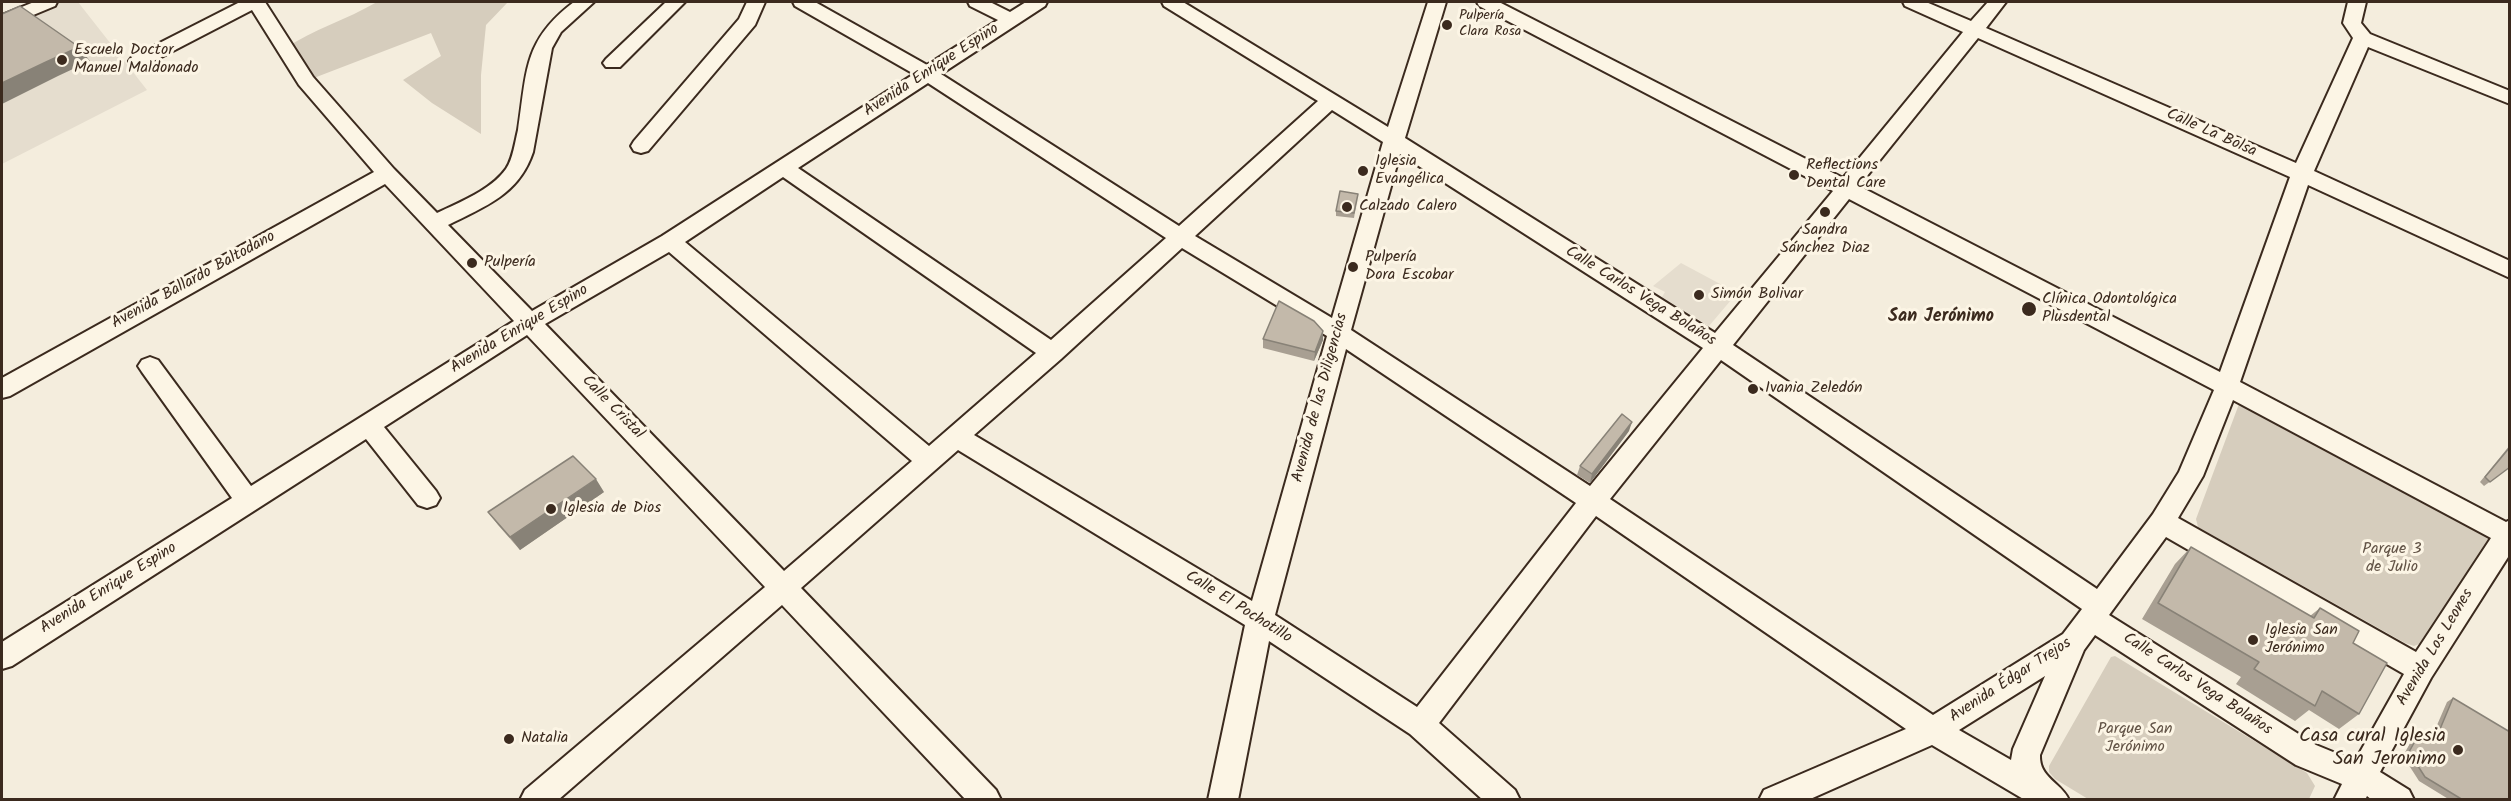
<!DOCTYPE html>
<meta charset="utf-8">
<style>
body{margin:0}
#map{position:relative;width:2511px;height:801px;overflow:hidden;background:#f4eddd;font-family:Kalam,sans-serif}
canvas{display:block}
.frame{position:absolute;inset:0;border:3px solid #3b2a1e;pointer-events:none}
</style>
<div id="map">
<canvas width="2511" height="801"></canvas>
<div class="frame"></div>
</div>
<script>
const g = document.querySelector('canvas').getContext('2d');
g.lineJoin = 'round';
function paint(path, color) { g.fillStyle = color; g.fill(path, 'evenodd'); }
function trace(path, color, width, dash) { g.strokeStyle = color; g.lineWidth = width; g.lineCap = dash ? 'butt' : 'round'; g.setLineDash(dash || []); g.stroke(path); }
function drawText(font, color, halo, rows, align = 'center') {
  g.font = font + ' Kalam,sans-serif'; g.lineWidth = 6; g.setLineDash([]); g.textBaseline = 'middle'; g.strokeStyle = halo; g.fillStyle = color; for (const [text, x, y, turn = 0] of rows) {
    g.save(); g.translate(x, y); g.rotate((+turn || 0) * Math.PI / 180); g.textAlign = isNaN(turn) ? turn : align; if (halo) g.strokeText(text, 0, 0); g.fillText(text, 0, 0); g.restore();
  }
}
const built = new Path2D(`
 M61,2H78L147,90L2,164V29Z
 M1681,263L1737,293L1709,326L1662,297L1665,292L1653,286Z`);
const green = new Path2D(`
 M377,2H508L486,25L481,75V134L432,103L403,80L441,56L431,33L306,81L284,49C314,29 346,20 377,2Z
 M2239,404L2487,537L2491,542L2419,644L2414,646L2405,643L2198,527L2196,519Z
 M2115,656L2307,773L2315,786L2309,799H2088L2055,779L2049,772V766L2111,657Z`);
const minor = new Path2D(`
 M34,2H57L55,6L2,28V15Z
 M240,2H265L313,77L394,169L437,213C460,202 491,190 506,169C513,159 515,142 518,130C527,72 523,40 574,2H594L561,32L552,48L533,152C519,194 486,206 448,225L532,311L662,236L914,74L795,6L793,2H815L927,65L998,20L970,6L968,2H990L1010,12L1026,2H1047L1045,6L941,74L1179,226L1318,101L1164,6L1162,2H1183L1388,127L1428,2H1446L1405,138L1715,333L1833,191L1479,6L1477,2H1499L1843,178L1963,32L1905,6L1903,2H1926L1971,21L1988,2H2006L1986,28L2296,163L2353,38L2343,23L2348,2H2366L2361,23L2370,34L2510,91V104L2368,47L2314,171L2510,261V278L2308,185L2240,382L2506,522L2510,520V554L2431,678L2380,772L2409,790L2414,800H2372L2367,796L2365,800H2334L2342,784L2296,765L2095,635L2084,650L2040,755C2039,778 2061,782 2069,800H2025L1932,745L1808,800H1759L1764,790L1906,729L1596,516L1439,723L1515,790L1520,800H1483L1410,734L1269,641L1238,800H1208L1245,625L958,450L801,588L996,790L1001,800H966L782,605L558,800H520L525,790L765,587L527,335L384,427L436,491L440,498L436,505L427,508L418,505L366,439L12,666L2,669V642L232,498L142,372L138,366L142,360L150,357L158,360L251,486L514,321L385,184L10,396L2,398V378L374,172L299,85L252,10L146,65H132L129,61L132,57ZM1978,38L2290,177L2220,372L1859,186ZM928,83L1166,238L1051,340L798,168ZM1332,110L1383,142L1332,318L1195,236ZM1400,154L1703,348L1590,486L1351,330ZM783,177L1036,353L929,446L685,242ZM1849,199L2214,390L2179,472L2153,514L2097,589L1733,345ZM1182,248L1327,336L1252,601L974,435L1061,359ZM669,252L912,461L784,571L545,324ZM1346,349L1576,503L1417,707L1275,615ZM1721,360L2082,609L2063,634L1933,715L1610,499ZM2233,400L2491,538L2416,652L2178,518L2203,476ZM2166,537L2404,674L2355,761L2316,745L2109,615ZM2045,676L2013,749L2011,760L1959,730Z
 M666,2H685L620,67H606L603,63L606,59Z
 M747,2H765L755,25L648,151L641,153L634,151L631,146L634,141L739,19Z`);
const wall = new Path2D(`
 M1357,199L1354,218L1336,216V211Z
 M1323,331V340L1314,361L1263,348V339Z
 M1629,431L1590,483L1577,475L1580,466Z
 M2510,445V467L2484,486L2480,482Z
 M604,492L520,550L498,525L488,512Z
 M2191,547L2310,616L2320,608L2353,643L2359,714L2339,729L2309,710L2295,721L2236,684L2241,677L2142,619L2175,564Z
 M2453,698L2510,800H2450L2419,781L2403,756L2414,736L2420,732L2431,739L2447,702Z`);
const shadedWall = new Path2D(`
 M79,47L90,61L58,76L2,104V83L46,62Z
 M1323,331V340L1314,361L1315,352Z
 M1632,422L1629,431L1590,483L1592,474Z
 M596,479L604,492L520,550L510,537Z`);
const building = new Path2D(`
 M20,6L79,47L46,62L2,83V14Z
 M1340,191L1358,194L1354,213L1336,211Z
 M1279,301L1314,321L1323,331L1315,352L1263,339Z
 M1622,414L1632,422L1592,474L1580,466Z
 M2510,447V467L2490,482L2485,477Z
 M573,456L596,479L510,537L488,512Z
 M2191,547L2314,618L2320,608L2359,631L2353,643L2387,663L2359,714L2322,691L2315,706L2254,669L2259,662L2158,603Z
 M2453,698L2510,732V800H2463L2425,777L2409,752L2420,732L2435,741Z`);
const markers = [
 [1447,25,6,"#3b2a1e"],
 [62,60,6,"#3b2a1e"],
 [1363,171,6,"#3b2a1e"],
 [1794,175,6,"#3b2a1e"],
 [1347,207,6,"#3b2a1e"],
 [1825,212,6,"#3b2a1e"],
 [472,263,6,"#3b2a1e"],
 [1353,267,6,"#3b2a1e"],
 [1699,295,6,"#3b2a1e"],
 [2029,309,8,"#3b2a1e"],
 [1753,389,6,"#3b2a1e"],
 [551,509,6,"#3b2a1e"],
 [2253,640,6,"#3b2a1e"],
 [509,739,6,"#3b2a1e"],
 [2458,750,6,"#3b2a1e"]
];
const farPoinames = [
 ["Pulpería",1459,17],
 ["Clara Rosa",1459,33]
];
const poiNames = [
 ["Escuela Doctor",74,51],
 ["Manuel Maldonado",74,69],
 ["Iglesia",1375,162],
 ["Evangélica",1375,180],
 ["Reflections",1806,166],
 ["Dental Care",1806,184],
 ["Calzado Calero",1359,207],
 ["Sandra",1825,231,"center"],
 ["Sánchez Diaz",1825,249,"center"],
 ["Pulpería",1365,258],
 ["Dora Escobar",1365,276],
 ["Pulpería",484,263],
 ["Simón Bolivar",1711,295],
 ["Clínica Odontológica",2042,300],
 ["Plusdental",2042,318],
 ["Ivania Zeledón",1765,389],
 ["Iglesia de Dios",563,509],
 ["Iglesia San",2265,631],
 ["Jerónimo",2265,649],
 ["Natalia",521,739]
];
const streetNames = [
 ["Avenida Enrique Espino",932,71,-33],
 ["Calle La Bolsa",2211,134,24],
 ["Avenida Ballardo Baltodano",194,281,-29],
 ["Calle Carlos Vega Bolaños",1640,297,32],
 ["Avenida Enrique Espino",520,330,-31],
 ["Avenida de las Diligencias",1321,398,-75],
 ["Calle Cristal",612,408,46],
 ["Avenida Enrique Espino",109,589,-32],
 ["Calle El Pochotillo",1238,608,32],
 ["Avenida Los Leones",2436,648,-59],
 ["Avenida Édgar Trejos",2011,681,-33],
 ["Calle Carlos Vega Bolaños",2197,685,33]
];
const parkNames = [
 ["Parque 3",2392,550],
 ["de Julio",2392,568],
 ["Parque San",2135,730],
 ["Jerónimo",2135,748]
];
const neighbourhoodNames = [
 ["San Jerónimo",1941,318]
];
const nearPoinames = [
 ["Casa cural Iglesia",2446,738],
 ["San Jeronimo",2446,761]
];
paint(built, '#e5ddce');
paint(green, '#d6cdbd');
trace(minor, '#3b2a1e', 4);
paint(minor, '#fcf5e5');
paint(wall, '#a89f92');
paint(shadedWall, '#888277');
paint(building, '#c3b9aa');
trace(building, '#888277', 1.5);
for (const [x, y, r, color] of markers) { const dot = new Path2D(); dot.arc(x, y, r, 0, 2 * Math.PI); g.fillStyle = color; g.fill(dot); trace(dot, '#fcf5e5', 2); }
drawText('14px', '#3b2a1e', '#fcf5e5', farPoinames, 'left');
drawText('16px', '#3b2a1e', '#fcf5e5', poiNames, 'left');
drawText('16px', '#3b2a1e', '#fcf5e5', streetNames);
drawText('16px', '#625346', '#fcf5e5', parkNames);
drawText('bold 18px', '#3b2a1e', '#fcf5e5', neighbourhoodNames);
drawText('20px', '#3b2a1e', '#fcf5e5', nearPoinames, 'right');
</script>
